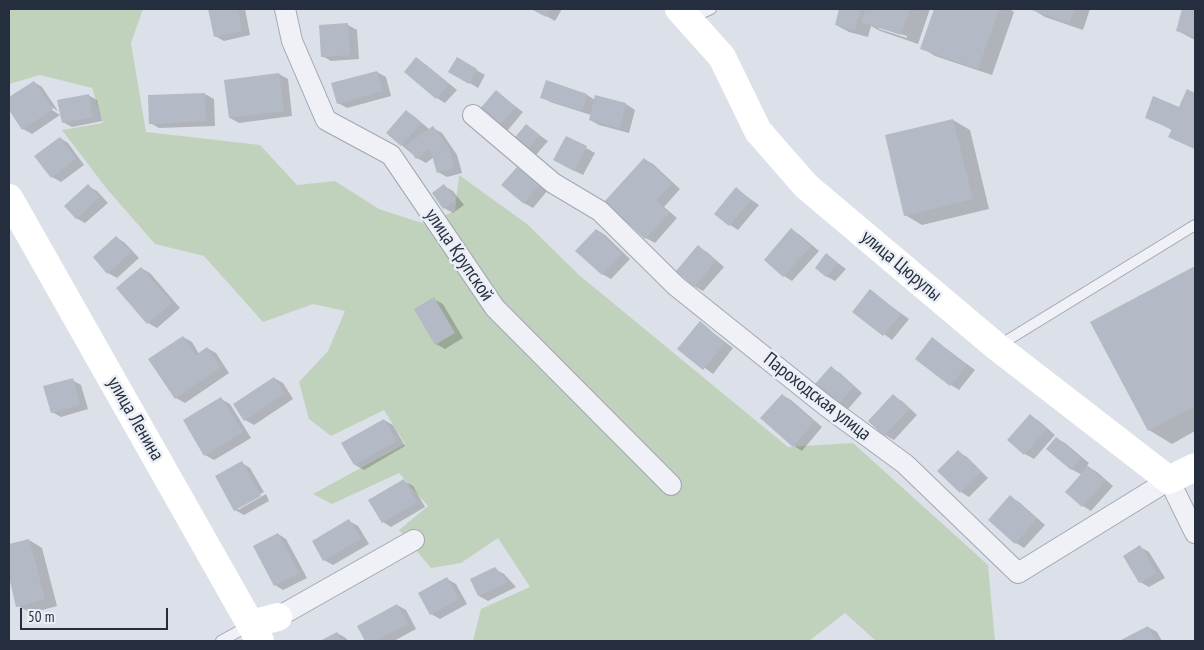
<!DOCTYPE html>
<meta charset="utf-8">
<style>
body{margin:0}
#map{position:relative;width:1204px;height:650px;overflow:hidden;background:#dce0e8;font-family:"PT Sans Narrow",sans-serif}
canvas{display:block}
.frame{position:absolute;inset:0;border:10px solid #252e3f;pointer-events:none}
.scale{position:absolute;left:20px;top:608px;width:148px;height:22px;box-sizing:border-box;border:2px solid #252e3f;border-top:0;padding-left:6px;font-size:15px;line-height:18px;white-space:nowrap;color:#252e3f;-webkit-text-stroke:4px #ebeff5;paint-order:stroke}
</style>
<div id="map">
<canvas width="1204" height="650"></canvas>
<div class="frame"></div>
<div class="scale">50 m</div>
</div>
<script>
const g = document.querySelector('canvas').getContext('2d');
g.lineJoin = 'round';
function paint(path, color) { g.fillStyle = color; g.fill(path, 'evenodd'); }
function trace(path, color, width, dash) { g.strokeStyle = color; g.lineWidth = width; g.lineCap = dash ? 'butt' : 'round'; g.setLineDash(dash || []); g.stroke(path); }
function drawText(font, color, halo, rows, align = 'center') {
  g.font = font + ' "PT Sans Narrow",sans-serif'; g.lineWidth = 5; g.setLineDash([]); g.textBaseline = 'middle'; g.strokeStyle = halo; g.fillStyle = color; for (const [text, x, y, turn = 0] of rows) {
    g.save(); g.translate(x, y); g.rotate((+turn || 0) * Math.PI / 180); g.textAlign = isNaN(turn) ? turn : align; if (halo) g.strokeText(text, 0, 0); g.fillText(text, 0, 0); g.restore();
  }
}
const green = new Path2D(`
 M9,9H143L131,43L146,132L260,145L297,185L335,181L379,209L425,224L455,211L459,175L527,224L579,275L788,447L853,443L988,565L995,641H876L845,613L809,641H473L481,609L530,587L498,538L461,563L431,568L399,530L428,506L399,473L332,504L313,494L405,444L384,410L331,436L309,419L299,382L328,351L345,311L313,304L263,322L204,256L155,244L107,189L62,130L103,123L92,88L40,75L9,84Z`);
const shadow = new Path2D(`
 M209,9H245L250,35L224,41L215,36Z
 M534,9H562L555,21Z
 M840,9H930L918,44L880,31L871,26L868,37L849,32L836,25ZM879,27L907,36V38L879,29Z
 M936,9H1009L1014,12L992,75L935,56L922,48Z
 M1032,9H1090L1083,30L1045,17Z
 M1184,9H1195V40L1178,31Z
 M348,25L357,30L359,59L331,61L322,56Z
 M416,58L425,64L457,90L445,103L437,98L405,72Z
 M457,59L485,75L478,88L450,71Z
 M377,72L386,77L391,96L347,108L338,103L333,84Z
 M279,74L288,79L292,116L239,123L230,118Z
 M34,82L42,87L58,111L48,105L47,107L60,115L32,134L23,129L9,108V99Z
 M547,82L587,95L595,100L596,97L626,104L635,110L629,133L599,125L590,120L591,115L550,102L542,97Z
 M1187,91L1195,94V149L1169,137L1172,130L1146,117L1180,109Z
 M496,92L523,112L508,130L500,125Z
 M205,94L214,99L215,126L159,128L150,123V96Z
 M88,95L97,100L102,121L72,127L63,122Z
 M406,111L415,117L430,130L433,128L442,133L457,155L462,173L447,177L438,172L434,157L426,163L417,158L387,133Z
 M953,120L970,130L989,209L922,225L905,215Z
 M526,126L548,141L535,156L527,151Z
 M60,138L68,143L84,165L61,182L52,177Z
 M586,148L595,153L583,175L563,165Z
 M644,159L653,164L680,189L664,207L677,218L655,243L646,238L606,202Z
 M517,168L526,173L547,191L533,208L524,203Z
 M88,186L97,191L108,203L85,223L76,218Z
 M444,186L453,191L464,205L453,213L444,208L433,194Z
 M736,189L759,205L738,230L730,225Z
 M597,230L605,235L630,259L611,279L602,274Z
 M792,230L800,235L819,251L792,281L784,276Z
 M116,237L125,243L139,258L117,278L108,273Z
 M698,247L707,252L724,267L703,291L694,286Z
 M827,255L846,269L835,281L826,276Z
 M1195,267V431L1172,444L1149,430L1092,323Z
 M141,268L150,273L180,308L157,328L148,323Z
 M870,291L909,319L892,340L854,312Z
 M434,299L443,304L463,338L445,349L436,344Z
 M700,323L733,348L713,374L679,349Z
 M183,337L192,342L199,354L207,348L216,353L229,373L185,403L176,398Z
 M933,339L975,370L959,390L951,385Z
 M831,368L840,373L862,393L848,409L839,404Z
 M274,378L283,383L293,399L254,425L245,420Z
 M72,380L81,385L88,409L61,417L52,412Z
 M782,395L791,400L822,427L802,451L794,446Z
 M893,396L902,401L917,415L894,440L885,435L870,421Z
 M221,399L230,404L251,438L214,460L205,455Z
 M1030,416L1039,421L1055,435L1034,459L1025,454L1009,440Z
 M384,420L393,425L405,446L364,470L355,465Z
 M1056,438L1065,443L1089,463L1087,466L1097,472L1113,486L1091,511L1083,506L1082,475L1071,469Z
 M958,452L967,457L988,478L969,497L961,492Z
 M242,463L250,468L264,492L238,507V510L266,494L269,501L244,515L235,510Z
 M404,481L413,486L425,507L391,527L383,522Z
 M1010,497L1019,502L1045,525L1024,548L1016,543Z
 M349,521L358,526L369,544L333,565L324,560Z
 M278,534L286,539L307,578L283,590L275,585Z
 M29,540L42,548L57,606L31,613L18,606L9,572V545Z
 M1140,547L1149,552L1165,578L1149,587L1140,582Z
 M495,569L504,574L516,587L488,601L479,596Z
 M447,579L456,584L467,604L440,619L431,614Z
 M397,605L406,610L416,629L394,641H367L359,626Z
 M1148,627L1157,632L1162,641H1122Z
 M337,633L346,638L348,641H322Z`);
const building = new Path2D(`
 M208,9H238L242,31L214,37Z
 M531,9H550L546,17Z
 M839,9H861L855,30L835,25Z
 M866,9H910L901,35L861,22Z
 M934,9H999L978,69L920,49Z
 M1029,9H1075L1069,23Z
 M1182,9H1195V37L1176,31Z
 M348,23L350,55L321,57L319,25Z
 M416,57L449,84L436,99L404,72Z
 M457,57L477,69L469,84L448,72Z
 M377,71L383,91L337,104L331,83Z
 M279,73L284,111L229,118L224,80Z
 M546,80L587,94L582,111L540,98Z
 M34,81L53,109L22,130L9,110V97Z
 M1187,89L1195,93V149L1168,137L1172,129L1145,118L1153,96L1179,107Z
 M496,90L516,107L499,126L479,110Z
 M205,93L206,121L149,124L148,95Z
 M89,94L93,117L62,123L57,100Z
 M595,95L626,103L620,128L589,120Z
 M406,110L421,123L401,146L386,133Z
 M953,119L973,199L904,216L885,135Z
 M526,124L540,135L526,152L512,141Z
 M433,126L449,148L454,168L437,173L430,149L416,159L406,145Z
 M566,136L587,146L574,171L553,160Z
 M60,137L76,159L51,178L34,156Z
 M644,158L672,183L656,201L669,213L645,239L604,202Z
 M517,167L539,185L524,204L501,185Z
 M88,184L100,197L76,219L64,206Z
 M444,184L456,200L443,209L432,193Z
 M736,187L751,200L729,226L714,214Z
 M791,228L811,246L783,277L764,260Z
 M596,229L622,254L602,275L575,251Z
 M116,236L131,252L107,274L93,257Z
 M698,245L716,261L694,287L676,271Z
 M826,253L838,263L826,277L815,268Z
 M1195,266V406L1148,431L1090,322Z
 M141,267L172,303L147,324L116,288Z
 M870,289L901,314L883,336L852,312Z
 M434,297L455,333L435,345L414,309Z
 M700,321L725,343L703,370L677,349Z
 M183,336L196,355L207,347L221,367L175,399L148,359Z
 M932,337L967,365L950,386L915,359Z
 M831,366L854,387L838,405L815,384Z
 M274,377L285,393L244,421L233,404Z
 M73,378L80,405L51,413L43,386Z
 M782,394L814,422L793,447L760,418Z
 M893,394L909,409L884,436L868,421Z
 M221,397L243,432L204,456L183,420Z
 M1030,414L1047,429L1024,455L1007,440Z
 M384,419L397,441L354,465L341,443Z
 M1056,437L1081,458L1071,470L1046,449Z
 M958,450L981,472L960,493L937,471Z
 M242,461L261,496L234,511L215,476Z
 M1088,466L1105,481L1082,507L1065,492Z
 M404,479L417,502L382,523L368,500Z
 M1010,495L1037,519L1015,544L988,520Z
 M349,519L361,539L323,561L312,541Z
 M278,533L299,573L274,586L253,546Z
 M29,539L45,599L16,607L9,577V544Z
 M1140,545L1157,573L1139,583L1123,556Z
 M495,567L508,582L478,596L470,579Z
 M447,577L459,599L430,615L418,593Z
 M397,604L408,624L376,641H365L357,626Z
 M1148,626L1156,641H1119Z
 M337,632L342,641H320Z`);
const lane = new Path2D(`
 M689,19L711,9
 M998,346L1195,225
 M221,641L250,625`);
const street = new Path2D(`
 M285,9L292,41L326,120L391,155L495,308L671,485
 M473,115L553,183L600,211L676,286L826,406L905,464L1018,573L1169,480L1195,533
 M278,617L414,540`);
const secondary = new Path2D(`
 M679,9L722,57L758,131L806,186L997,347L1169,480L1195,467
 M9,198L260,641
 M251,624L278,617`);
const streetNames = [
 ["улица Крупской",459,255,56],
 ["улица Цюрупы",901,266,40],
 ["Пароходская улица",817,397,38],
 ["улица Ленина",135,419,60]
];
paint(green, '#c1d2bc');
paint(shadow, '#0003');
paint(building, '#b3b9c5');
trace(lane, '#a1a7b2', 12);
trace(street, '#a1a7b2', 22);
trace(lane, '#eff1f6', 10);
trace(street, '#eff1f6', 20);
trace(secondary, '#fff', 28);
drawText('19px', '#252e3f', '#ebeff5', streetNames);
</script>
